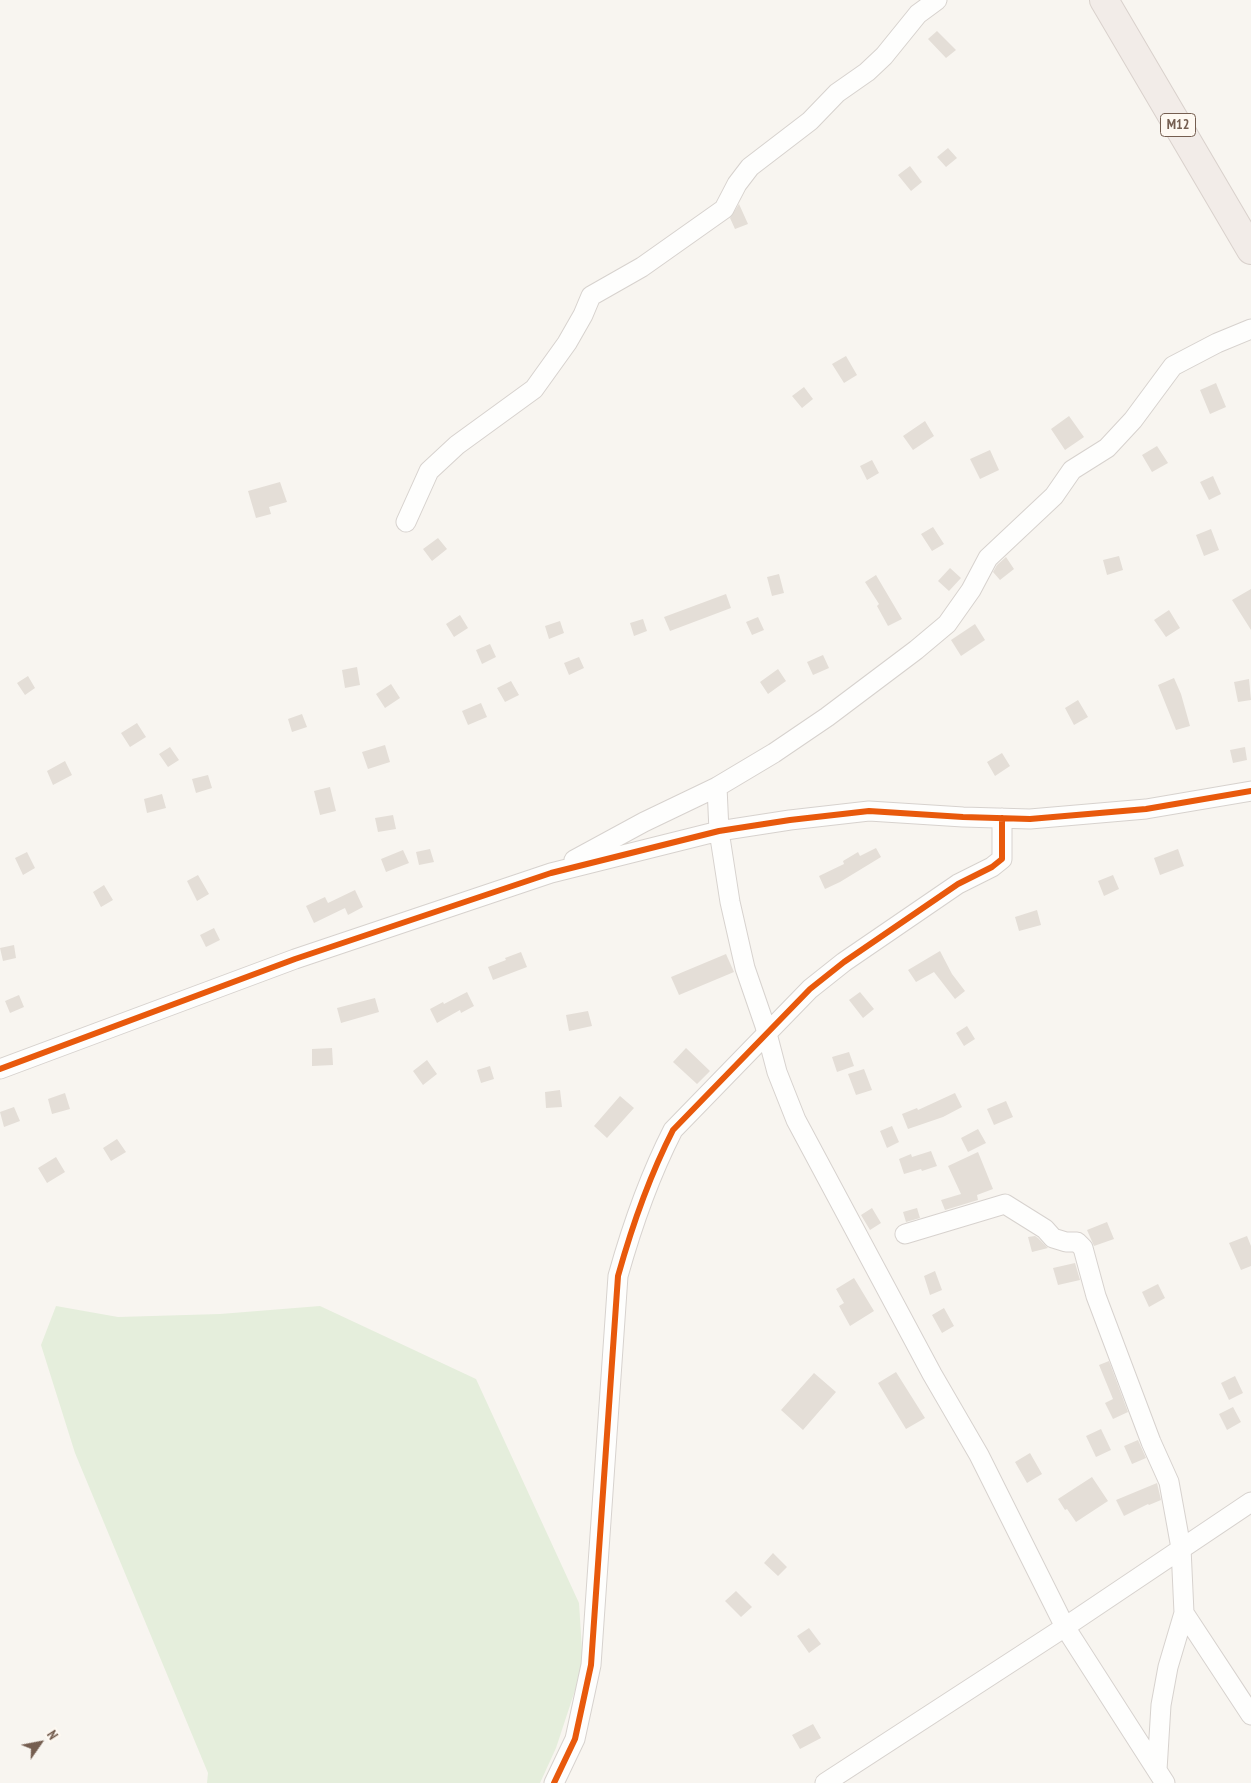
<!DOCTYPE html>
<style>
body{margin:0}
#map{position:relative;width:1251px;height:1783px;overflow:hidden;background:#f8f5f0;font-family:"PT Sans Narrow",sans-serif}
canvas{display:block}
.north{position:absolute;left:15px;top:1718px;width:50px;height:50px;-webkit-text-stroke:4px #fef9f2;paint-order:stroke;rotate:57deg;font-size:14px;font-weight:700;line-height:20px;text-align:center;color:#755e50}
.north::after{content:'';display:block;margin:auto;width:18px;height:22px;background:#755e50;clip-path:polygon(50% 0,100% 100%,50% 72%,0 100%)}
</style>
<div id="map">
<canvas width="1251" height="1783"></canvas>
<div class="north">N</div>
</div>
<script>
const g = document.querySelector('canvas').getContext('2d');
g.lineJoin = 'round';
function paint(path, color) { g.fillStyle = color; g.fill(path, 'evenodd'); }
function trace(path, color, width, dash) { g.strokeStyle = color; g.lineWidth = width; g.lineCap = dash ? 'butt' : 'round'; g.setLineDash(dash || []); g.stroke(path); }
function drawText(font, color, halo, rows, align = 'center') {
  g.font = font + ' "PT Sans Narrow",sans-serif'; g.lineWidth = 5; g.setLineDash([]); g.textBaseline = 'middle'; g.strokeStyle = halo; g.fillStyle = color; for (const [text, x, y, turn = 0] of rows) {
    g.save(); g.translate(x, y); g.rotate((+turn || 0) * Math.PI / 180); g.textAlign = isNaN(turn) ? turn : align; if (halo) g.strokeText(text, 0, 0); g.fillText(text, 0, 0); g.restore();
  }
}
const green = new Path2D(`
 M56,1306L118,1317L220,1314L320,1306L476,1379L579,1603L583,1666L556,1748L540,1783H207L208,1773L75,1453L41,1345Z`);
const building = new Path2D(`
 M937,31L956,50L946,58L928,39Z
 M948,148L957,158L946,167L937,157Z
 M910,166L922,182L911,191L898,175Z
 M739,204L748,224L735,229L730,218Z
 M846,356L857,375L844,383L832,364Z
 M1216,383L1226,407L1210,414L1200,390Z
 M804,387L813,399L802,408L792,396Z
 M1069,416L1084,437L1065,450L1051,429Z
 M925,421L934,436L913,450L903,436Z
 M1157,446L1168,463L1152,472L1142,455Z
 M990,450L999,470L980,479L970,459Z
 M872,460L879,473L867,480L860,466Z
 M1213,476L1221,494L1209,500L1200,482Z
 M280,482L287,502L269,507L271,514L256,518L248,491Z
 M933,527L944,544L932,551L921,534Z
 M1211,529L1219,550L1204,556L1196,535Z
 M438,538L447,549L432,561L423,549Z
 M1119,556L1123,570L1107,575L1103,560Z
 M1006,557L1014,569L1000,580L993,572L997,565Z
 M950,568L961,578L949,591L938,581Z
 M779,574L784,593L772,596L767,577Z
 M876,575L902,619L888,626L877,606L879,604L865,582Z
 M1251,589V630L1232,600Z
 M726,594L731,608L670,631L664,617Z
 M1169,610L1180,628L1166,637L1154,620Z
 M460,615L468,628L454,637L446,624Z
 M758,617L764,630L752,635L746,622Z
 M643,619L647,631L634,636L630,623Z
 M560,621L564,633L549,639L545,626Z
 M975,624L985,640L961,656L951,640Z
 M490,644L496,657L482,664L476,650Z
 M823,655L829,668L813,675L807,662Z
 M579,657L584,668L569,675L564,663Z
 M357,667L360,685L345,688L342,670Z
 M778,669L786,681L768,694L760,682Z
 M28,676L35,688L25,695L17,683Z
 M1174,678L1181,694L1190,726L1176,730L1158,685Z
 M1249,679L1251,700L1238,702L1234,682Z
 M511,681L519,695L505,702L497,688Z
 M391,684L400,698L385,708L376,694Z
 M1078,700L1088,717L1074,725L1065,708Z
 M481,703L487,717L468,725L462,711Z
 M302,714L307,727L292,732L288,719Z
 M137,723L146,737L130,747L121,733Z
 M385,745L390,762L368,769L362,752Z
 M170,747L179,760L168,767L159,754Z
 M1245,747L1247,760L1233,763L1230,750Z
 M1002,753L1010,766L995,776L987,762Z
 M65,761L72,775L53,785L47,771Z
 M208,775L212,788L196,793L192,779Z
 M330,787L336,811L320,815L314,791Z
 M162,794L166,808L147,813L144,799Z
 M393,815L396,829L378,832L375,818Z
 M876,848L881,857L840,882L825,889L819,876L844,864L843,861L858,852L860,856Z
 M430,849L434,862L419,865L416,852Z
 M1178,849L1184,866L1160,875L1154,858Z
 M403,850L409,863L386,872L381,859Z
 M27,852L35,868L23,875L15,858Z
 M198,875L209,894L197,901L187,881Z
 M1113,875L1119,889L1104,896L1098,881Z
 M104,885L113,900L101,907L93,892Z
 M355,890L363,907L348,915L345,908L314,923L306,906L325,897L328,903Z
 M1037,910L1041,925L1019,931L1015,917Z
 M214,928L220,940L206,947L200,935Z
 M14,945L16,958L3,961L0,948Z
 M940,951L952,974L965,991L955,999L934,972L916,982L908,970Z
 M521,952L527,967L493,980L488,967L506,960L505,958Z
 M726,954L734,972L679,995L671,977Z
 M467,992L474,1006L461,1013L460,1010L437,1023L430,1009L443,1002L444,1004Z
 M860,992L874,1009L863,1018L849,1000Z
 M19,995L24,1007L10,1013L5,1001Z
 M375,998L379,1012L341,1023L337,1008Z
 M588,1011L592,1026L569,1031L566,1015Z
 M967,1026L975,1039L964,1046L956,1033Z
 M332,1048L333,1065L312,1066V1049Z
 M686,1048L710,1071L697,1084L673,1062Z
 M849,1052L854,1066L837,1072L832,1057Z
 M427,1060L437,1074L423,1085L413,1071Z
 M490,1066L494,1079L481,1083L477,1070Z
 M864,1069L872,1090L856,1095L848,1074Z
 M560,1090L562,1107L546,1108L545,1092Z
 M65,1093L70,1109L52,1114L48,1099Z
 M955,1093L962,1107L943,1117L908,1129L902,1114L917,1108L918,1110Z
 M620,1096L634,1108L607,1138L594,1126Z
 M1006,1101L1013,1117L994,1125L987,1109Z
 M14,1107L20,1121L4,1127L0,1112Z
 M892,1126L899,1142L887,1148L880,1131Z
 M978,1129L986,1143L968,1152L961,1138Z
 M117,1139L126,1152L111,1161L103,1148Z
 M931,1151L937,1166L922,1171L921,1169L904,1174L899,1159L911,1154L912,1157Z
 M978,1152L993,1189L977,1195L978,1200L945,1210L941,1200L961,1194L948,1166Z
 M56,1157L65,1172L47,1183L38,1168Z
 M872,1208L881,1223L870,1230L861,1215Z
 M917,1208L920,1218L906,1222L903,1212Z
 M1107,1222L1114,1239L1094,1246L1087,1230Z
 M1035,1236L1038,1238L1048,1248L1032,1252L1028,1237Z
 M1247,1236L1251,1246V1266L1241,1270L1229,1243Z
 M1075,1263L1080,1280L1058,1285L1053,1268Z
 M935,1271L942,1290L930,1295L924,1276Z
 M854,1278L874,1311L850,1326L839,1306L844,1303L836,1289Z
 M1158,1284L1165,1298L1149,1307L1142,1292Z
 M944,1308L954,1326L942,1333L932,1315Z
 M1109,1361L1128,1412L1113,1419L1105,1403L1113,1399L1099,1365Z
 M896,1372L925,1418L906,1429L878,1383Z
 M814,1373L836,1392L803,1430L781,1410Z
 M1235,1376L1243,1393L1229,1400L1221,1383Z
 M1233,1407L1241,1422L1227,1430L1219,1414Z
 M1101,1429L1111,1450L1096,1457L1086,1436Z
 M1138,1440L1146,1458L1132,1464L1124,1446Z
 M1030,1453L1042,1474L1027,1483L1015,1462Z
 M1092,1477L1108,1501L1076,1522L1067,1509L1065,1510L1058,1499Z
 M1157,1483L1161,1500L1149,1505L1148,1504L1124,1516L1116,1500Z
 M773,1553L787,1567L778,1576L764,1563Z
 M736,1591L752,1607L741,1617L725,1601Z
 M809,1628L821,1644L809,1653L797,1636Z
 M813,1724L821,1738L800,1749L792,1735Z`);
const minor = new Path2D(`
 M406,522L429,471L457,445L534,389L567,343L583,315L591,296L642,267L724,209L737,184L750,167L810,121L837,93L867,72L884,56L918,14L937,0
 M717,787L719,831L730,902L745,968L765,1026L777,1072L796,1120L932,1374L979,1455L1065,1627L1165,1783
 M574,860L644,822L717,787L774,753L827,717L916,650L947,624L971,590L988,558L1054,496L1072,470L1107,448L1133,420L1173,366L1217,343L1251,329
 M0,1069L295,959L551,873L719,831L790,820L869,811L963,817L1030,819L1146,809L1251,791
 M905,1234L1005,1204L1045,1229L1053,1238L1066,1242H1077L1083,1248L1096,1296L1151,1442L1169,1482L1181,1548L1184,1613L1168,1667L1161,1705L1157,1770
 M1184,1613L1251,1715
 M554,1783L575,1739L591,1665L618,1276C632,1226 649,1177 673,1130L810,989L844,962L958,884L992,867L1002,859V818
 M825,1783L1065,1627L1251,1502`);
const trunk = new Path2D(`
 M1104,0L1251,250`);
const cycleway = new Path2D(`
 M0,1069L295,959L551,873L719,831L790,820L869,811L963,817L1030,819L1146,809L1251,791
 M554,1783L575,1739L591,1665L618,1276C632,1226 649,1177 673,1130L810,989L844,962L958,884L992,867L1002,859V818`);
const shields = [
 [1178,125,35]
];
const shieldNames = [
 ["M12",1178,125]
];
paint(green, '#e5eedc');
paint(building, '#e4ded7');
trace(minor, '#d7d2ce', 21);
trace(trunk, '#d9d1cc', 30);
trace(minor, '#fefefd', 19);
trace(trunk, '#f2ece8', 28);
trace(cycleway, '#e8590c', 6);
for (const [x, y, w] of shields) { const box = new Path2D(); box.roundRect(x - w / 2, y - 11.5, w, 23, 4); g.fillStyle = '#fef9f2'; g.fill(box); trace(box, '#755e50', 1); }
drawText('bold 14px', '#755e50', null, shieldNames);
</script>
